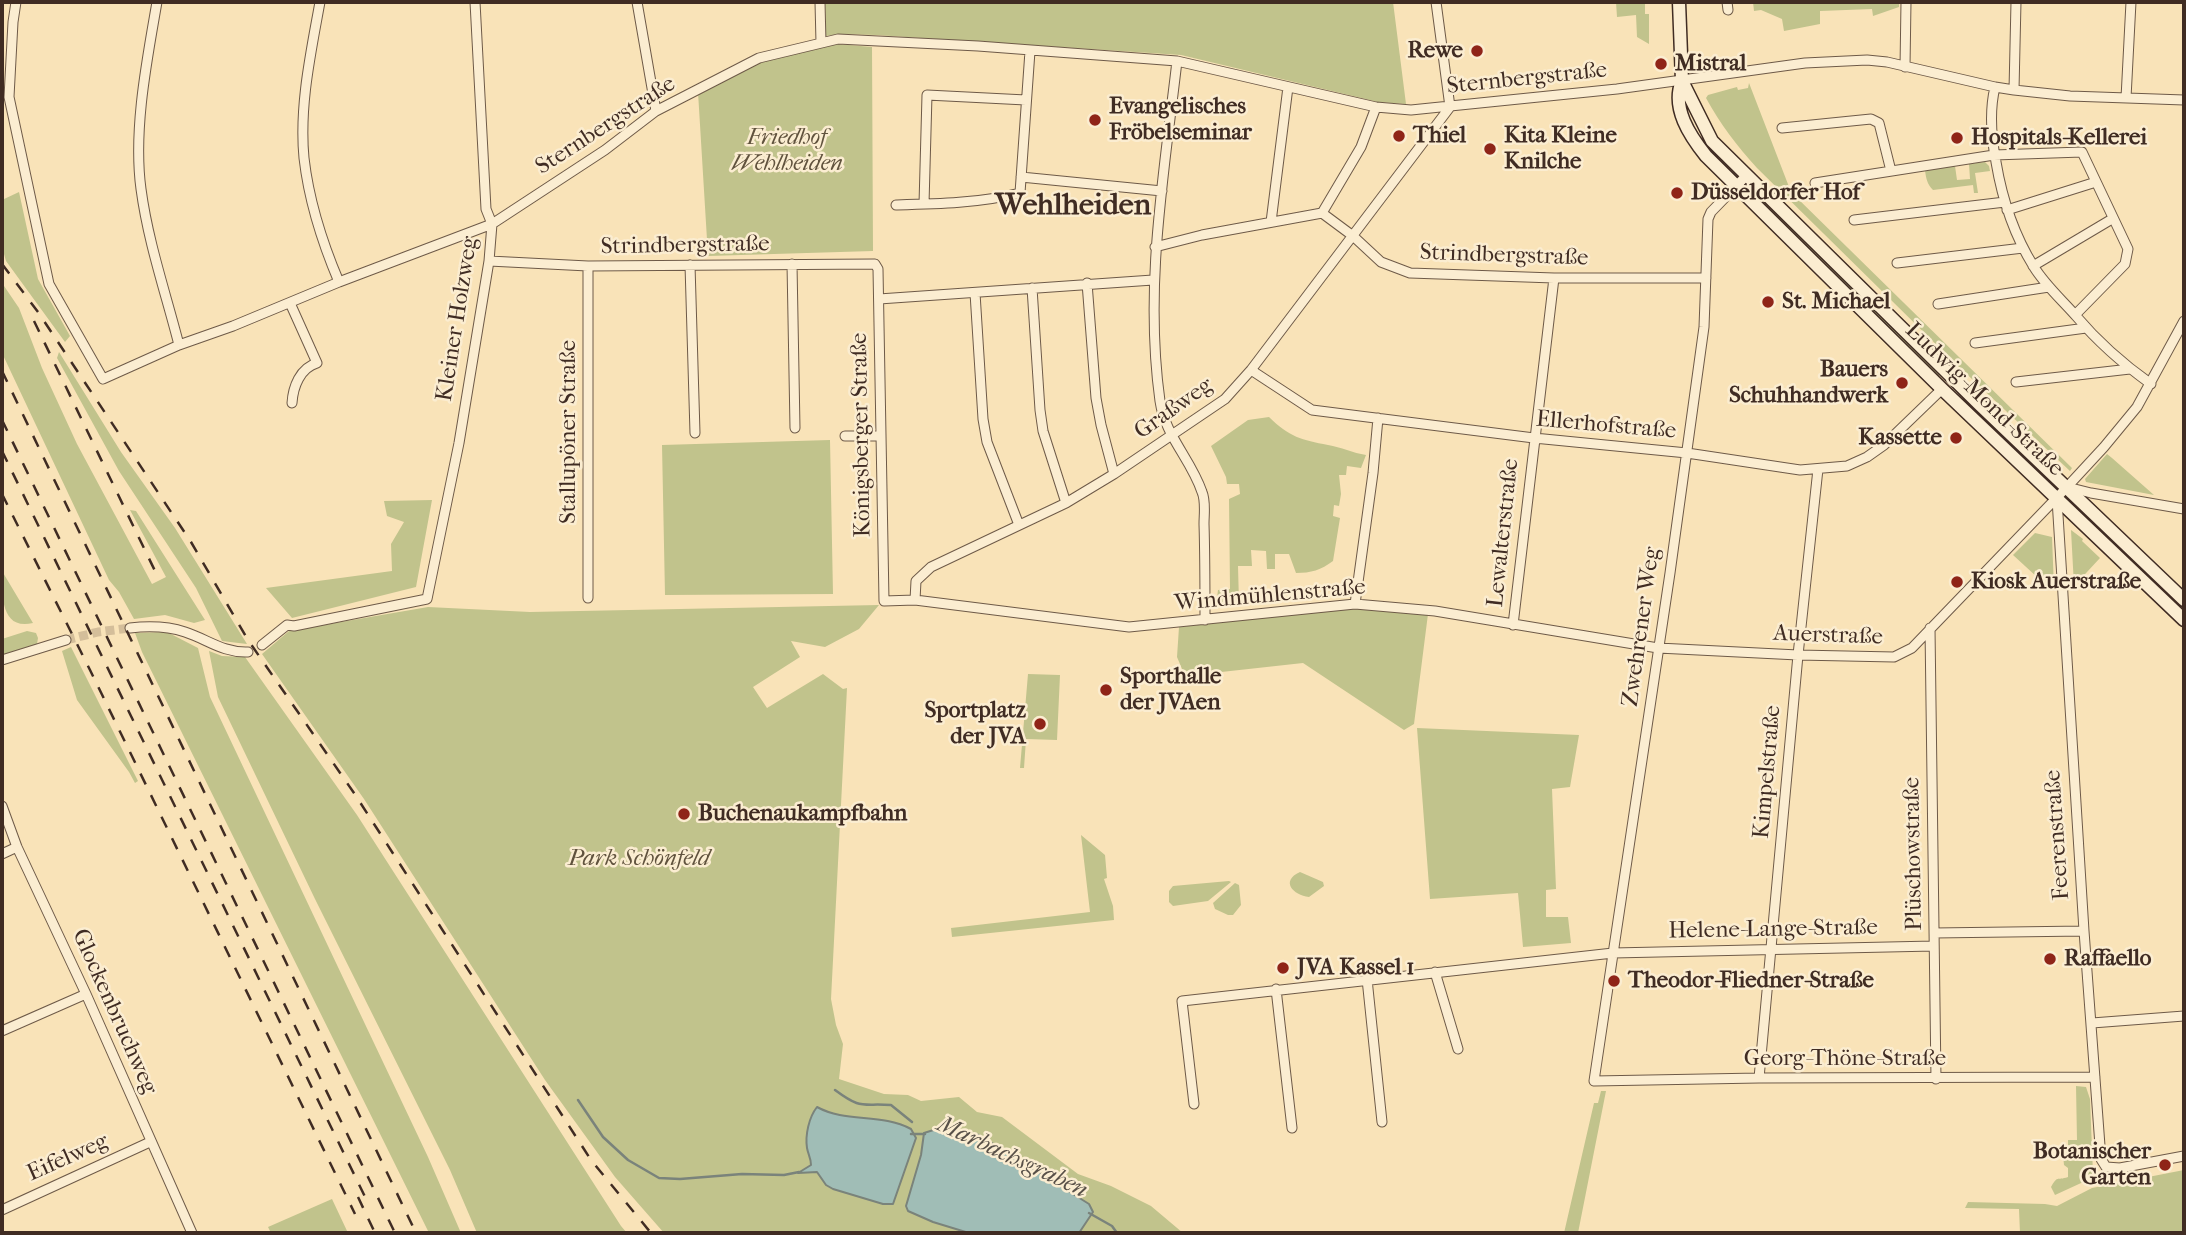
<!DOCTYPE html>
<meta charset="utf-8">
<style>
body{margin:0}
#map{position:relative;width:2186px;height:1235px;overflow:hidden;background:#f9e3b8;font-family:"IM FELL French Canon",serif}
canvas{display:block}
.frame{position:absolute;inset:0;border:4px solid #402c23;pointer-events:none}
</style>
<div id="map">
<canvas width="2186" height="1235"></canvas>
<div class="frame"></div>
</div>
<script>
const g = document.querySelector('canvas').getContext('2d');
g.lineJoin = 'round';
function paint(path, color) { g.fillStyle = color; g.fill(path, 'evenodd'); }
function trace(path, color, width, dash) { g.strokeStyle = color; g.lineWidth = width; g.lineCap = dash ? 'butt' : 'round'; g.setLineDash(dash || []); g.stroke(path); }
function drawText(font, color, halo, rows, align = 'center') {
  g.font = font + ' "IM FELL French Canon",serif'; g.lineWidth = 5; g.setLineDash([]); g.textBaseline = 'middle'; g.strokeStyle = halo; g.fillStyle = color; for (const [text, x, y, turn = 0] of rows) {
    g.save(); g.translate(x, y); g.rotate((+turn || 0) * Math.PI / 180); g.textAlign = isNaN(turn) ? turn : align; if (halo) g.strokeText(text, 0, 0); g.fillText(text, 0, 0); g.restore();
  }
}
const green = new Path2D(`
 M825,2H1393L1406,104L1378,102L1181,55L876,35L840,34L826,36Z
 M1616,2H1645V14H1649V44L1637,37L1636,15L1617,17Z
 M1753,2H1899V7L1873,16L1872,9L1820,11V24L1784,31L1782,19L1761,10L1754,11Z
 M838,44L872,47L873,251L708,256L698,92L761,61Z
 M1749,83L1791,192L2072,468L2070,471L1957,365L1757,168C1737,146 1720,124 1706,98L1708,95L1737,87L1738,90L1748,88Z
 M1985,162L1989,166L1990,171L1975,173L1978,193H1974L1973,185L1933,190C1927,184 1926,178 1925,170L1955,166L1957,180L1970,179L1969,164Z
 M1749,186L1939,373V376L1937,377L1745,187Z
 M19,192L38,279L70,336L65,342L6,261L2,247V200Z
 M2,283L19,308L42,368L77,444L152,584L166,577L130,510L136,511L205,620L194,623L165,615L134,619L119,592L109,580L2,353Z
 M59,352L121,452L175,528L247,644L222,641L196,588L119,471L57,358Z
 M1269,417C1289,437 1302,440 1328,445C1341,447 1353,453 1366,455L1361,468L1347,466L1346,475H1339L1341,494L1339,506L1334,505L1333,516L1340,518L1333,561C1321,570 1311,573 1296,573L1289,554H1275V569H1267L1266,551L1251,550L1252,566H1238L1239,603L1216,606L1218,590L1230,589L1229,499L1240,494L1239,484H1227L1226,477L1211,446L1248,420Z
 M830,440L833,594L665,595L662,445Z
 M2107,454L2112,458L2154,495L2086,482L2085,479Z
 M432,500L416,587L292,618L266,588L392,571L391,544L404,522L387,516L384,501Z
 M2071,530L2083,539L2082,541L2100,558L2074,586Z
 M2035,533L2052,537L2054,588H2049L2013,555Z
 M2,571L33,623C0,631 2,593 2,571Z
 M879,605L859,629L825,647L791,641L800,657L753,687L767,708L823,674L843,689L847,688L831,999L836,1025L843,1044L839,1079L884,1094L908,1095L921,1101L959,1097L977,1112L1002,1117L1078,1174L1111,1186L1151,1206L1183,1233H664L615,1177L545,1080L364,799L262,654L289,631L428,607L530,612Z
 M1355,608L1428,614L1414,724L1404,730L1303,663L1185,676L1177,657L1179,627Z
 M27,631L36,633L38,638L37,644L2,655V639Z
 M167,632L198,648L210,697L428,1157L461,1233H429L142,652L135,633Z
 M71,647L138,781L135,783L129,772L77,700L62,651Z
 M209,651L222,656L245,657L357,815L621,1226L627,1233H477L450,1170L315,899L218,697Z
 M1028,674L1060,675L1057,740L1026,739L1024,768H1020Z
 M1417,728L1579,735L1570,787L1552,789L1556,889L1546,890V917H1568L1571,943L1523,947L1518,893L1430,899Z
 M1081,835L1105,855L1107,878L1104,879L1113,906L1114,920L952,937L951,928L1090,912Z
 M1300,872L1323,882L1324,886L1309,897C1293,895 1280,881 1300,872Z
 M1229,881L1231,882L1208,901L1173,906L1169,902V891L1173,886Z
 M1235,883L1239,885L1241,905L1233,915H1228L1215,909L1213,903Z
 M2076,1086L2086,1087L2090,1099L2093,1174L2092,1178L2055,1195L2051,1187C2058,1175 2056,1181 2068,1177V1168L2064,1165L2063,1155L2068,1147V1140H2077Z
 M1601,1091H1606L1578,1233H1564L1594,1103H1598Z
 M2184,1170V1233H2020L2019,1209L1965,1208L1968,1202L2045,1204L2057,1206L2092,1188Z
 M332,1199L348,1233H271L268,1227Z`);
const water = new Path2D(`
 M817,1107C846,1123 881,1113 911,1129L916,1138L893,1204H883L833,1189L826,1185L817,1172L798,1173L811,1165C811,1158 808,1154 807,1148C805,1135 809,1117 817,1107Z
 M943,1127L979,1135L1089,1204L1093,1212L1079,1233H969L933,1222L908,1211L906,1206L921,1155L924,1133Z`);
const stream = new Path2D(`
 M835,1090C862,1110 861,1103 891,1105L912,1122
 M578,1100L603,1137L628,1160L659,1178L680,1179L742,1174L784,1175L799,1172
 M911,1134H925
 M1089,1213L1112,1226L1117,1233`);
const streetTunnel = new Path2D(`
 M66,640L98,632L130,628`);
const street = new Path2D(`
 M16,2L13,22L9,97L49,284L103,379L179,345L233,326L339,282L492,224L605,150L656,111L759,58L838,39L978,46L1177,61L1376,107L1411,110L1617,89L1805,63L1867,60L1887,62L1995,87L2014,90L2070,96L2184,100
 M157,2C147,60 133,130 141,189C148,242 166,294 179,345
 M320,2C311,52 299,106 304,158C309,202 322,242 339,282
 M637,2L656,111
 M820,2L821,43
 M1436,2L1450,107
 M1727,2L1728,10
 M1177,61C1164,174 1144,287 1160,401C1165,436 1191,459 1202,492C1206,501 1204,514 1204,524C1205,556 1205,588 1205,620
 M1905,67L1906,2
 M1995,87C1989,112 1991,136 1996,162C2002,198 2014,235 2034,267C2045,285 2062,300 2076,316C2098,342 2123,364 2151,384
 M2014,90L2016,2
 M2126,98L2131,2
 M1782,128L1871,119L1879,123L1891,171
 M1746,176L1711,212L1708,219L1704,327L1670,573L1594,1081L1759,1078L2095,1077
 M1021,177L1162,191
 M1815,183L1994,155L2082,152L2128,249L2125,264L2075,315
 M924,204L927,95L1026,100
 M896,205C937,204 981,203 1020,193L1030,51
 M2007,210L2096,182
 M1322,213L1361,147L1376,107
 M1854,220L2005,202
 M1271,222L1288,87
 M1155,247L1202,235L1322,213L1353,236L1381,262L1410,273L1554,278H1706
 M489,261L588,266L875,264L878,269L884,601L915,600L1129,627L1355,604L1435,611L1658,648L1798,655L1894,657L1912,648L2067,487L2091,493L2184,509
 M1897,263L2023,248
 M792,264L795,428
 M690,265L695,433
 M2033,266L2112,219
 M1087,283L1096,398L1101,425L1114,474
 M1032,288L1040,410L1043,431L1066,503
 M975,293L983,419L987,442L1019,525
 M879,299L1153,280
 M290,303L317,363C300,368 293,387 292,403
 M1938,304L2049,287
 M1975,343L2086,328
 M1251,370L1312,410L1534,438L1687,453L1800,470L1847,466L1867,457L1884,445L1942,389
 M2016,382L2130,369
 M845,436H881
 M2067,487L2104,447L2137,407L2184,321
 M2057,499L2084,931L2101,1159L2106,1167L2120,1168L2184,1156
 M588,598V266
 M915,600L916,581L931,567L1066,503L1114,474L1225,399L1251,370L1450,107
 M1355,604L1373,473L1378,418
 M1513,625L1554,278
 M130,628C148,626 167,626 185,632C207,639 223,653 248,652
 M1930,628L1936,1079
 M262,645L287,625L294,626L427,599L459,443L489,261L492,224L486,209L475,2
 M2,660L66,640
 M2,806L17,847L86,994L192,1233
 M2,854L17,847
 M1934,933L2084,931
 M1435,972L1458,1049
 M1367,979L1382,1122
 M1276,989L1292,1128
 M2092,1023L2184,1016
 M2,1031L86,994
 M1759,1078L1798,655L1818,469
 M1194,1104L1182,1001L1613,953L1934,946
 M2,1210L150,1142`);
const secondary = new Path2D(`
 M1679,2L1682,81C1671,108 1690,136 1706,156L1942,389L2184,620
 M1682,81L1712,141L1979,404L2184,600`);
const rail = new Path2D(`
 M2,264L38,312L191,542L248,640L354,793L591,1160L651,1233
 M34,321L156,573
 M2,371L416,1233
 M2,420L395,1233
 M2,451L369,1205
 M2,494L90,670L355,1214
 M358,1197L375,1233`);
const markers = [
 [1477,51,7,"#8f2418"],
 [1661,64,7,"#8f2418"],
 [1095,120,7,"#8f2418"],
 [1399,136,7,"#8f2418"],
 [1957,138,7,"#8f2418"],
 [1490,149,7,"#8f2418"],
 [1677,193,7,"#8f2418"],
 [1768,302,7,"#8f2418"],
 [1902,383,7,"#8f2418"],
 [1956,438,7,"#8f2418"],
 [1957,582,7,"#8f2418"],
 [1106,690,7,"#8f2418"],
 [1040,724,7,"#8f2418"],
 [684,814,7,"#8f2418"],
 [2050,959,7,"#8f2418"],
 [1283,968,7,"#8f2418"],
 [1614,981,7,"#8f2418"],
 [2165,1165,7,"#8f2418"]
];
const poiNames = [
 ["Rewe",1463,51,"right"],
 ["Mistral",1675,64],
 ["Evangelisches",1109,107],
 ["Fröbelseminar",1109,133],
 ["Thiel",1413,136],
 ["Kita Kleine",1504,136],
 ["Knilche",1504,162],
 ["Hospitals-Kellerei",1971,138],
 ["Düsseldorfer Hof",1691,193],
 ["St. Michael",1782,302],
 ["Bauers",1888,370,"right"],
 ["Schuhhandwerk",1888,396,"right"],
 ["Kassette",1942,438,"right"],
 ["Kiosk Auerstraße",1971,582],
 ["Sporthalle",1120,677],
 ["der JVAen",1120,703],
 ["Sportplatz",1026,711,"right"],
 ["der JVA",1026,737,"right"],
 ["Buchenaukampfbahn",698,814],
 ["Raffaello",2064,959],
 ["JVA Kassel 1",1297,968],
 ["Theodor-Fliedner-Straße",1628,981],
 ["Botanischer",2151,1152,"right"],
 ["Garten",2151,1178,"right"]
];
const streetNames = [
 ["Sternbergstraße",1527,79,-6],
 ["Sternbergstraße",606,126,-33],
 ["Strindbergstraße",685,246,-1],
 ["Strindbergstraße",1504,256,2],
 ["Kleiner Holzweg",458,319,-81],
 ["Ludwig-Mond-Straße",1984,400,44],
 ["Graßweg",1174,409,-35],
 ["Ellerhofstraße",1606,426,5],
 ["Stallupöner Straße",569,432,-90],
 ["Königsberger Straße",862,435,-91],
 ["Lewalterstraße",1504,533,-84],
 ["Windmühlenstraße",1270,596,-5],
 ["Zwehrener Weg",1642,627,-82],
 ["Auerstraße",1828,636,2],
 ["Kimpelstraße",1768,772,-85],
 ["Feerenstraße",2058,835,-94],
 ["Plüschowstraße",1914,854,-91],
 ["Helene-Lange-Straße",1773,930,-1],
 ["Glockenbruchweg",114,1012,66],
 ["Georg-Thöne-Straße",1845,1059],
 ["Eifelweg",68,1158,-24]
];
const parkNames = [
 ["Friedhof",787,138],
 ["Wehlheiden",787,164],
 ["Park Schönfeld",639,859]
];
const waterNames = [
 ["Marbachsgraben",1012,1158,25]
];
const districtNames = [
 ["Wehlheiden",1073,207]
];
paint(green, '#c1c38c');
paint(water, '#a0bdb6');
trace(water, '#7a837b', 2);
trace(stream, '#7a837b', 2.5);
trace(streetTunnel, '#d4be9a', 9, [9, 4.5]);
trace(street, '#6e5a48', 11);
trace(secondary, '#402c23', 15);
trace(street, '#fbedd1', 9);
trace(secondary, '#fbedd1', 12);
trace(rail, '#402c23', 2.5, [12, 12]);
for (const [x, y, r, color] of markers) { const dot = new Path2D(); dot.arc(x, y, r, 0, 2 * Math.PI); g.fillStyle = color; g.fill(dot); trace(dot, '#fbedd1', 2.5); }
drawText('bold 23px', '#402c23', '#fbedd1', poiNames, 'left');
drawText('23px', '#402c23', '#fbedd1', streetNames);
drawText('italic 23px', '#60523d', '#fbedd1', parkNames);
drawText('italic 24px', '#585048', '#fbedd1', waterNames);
drawText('bold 30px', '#402c23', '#fbedd1', districtNames);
</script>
